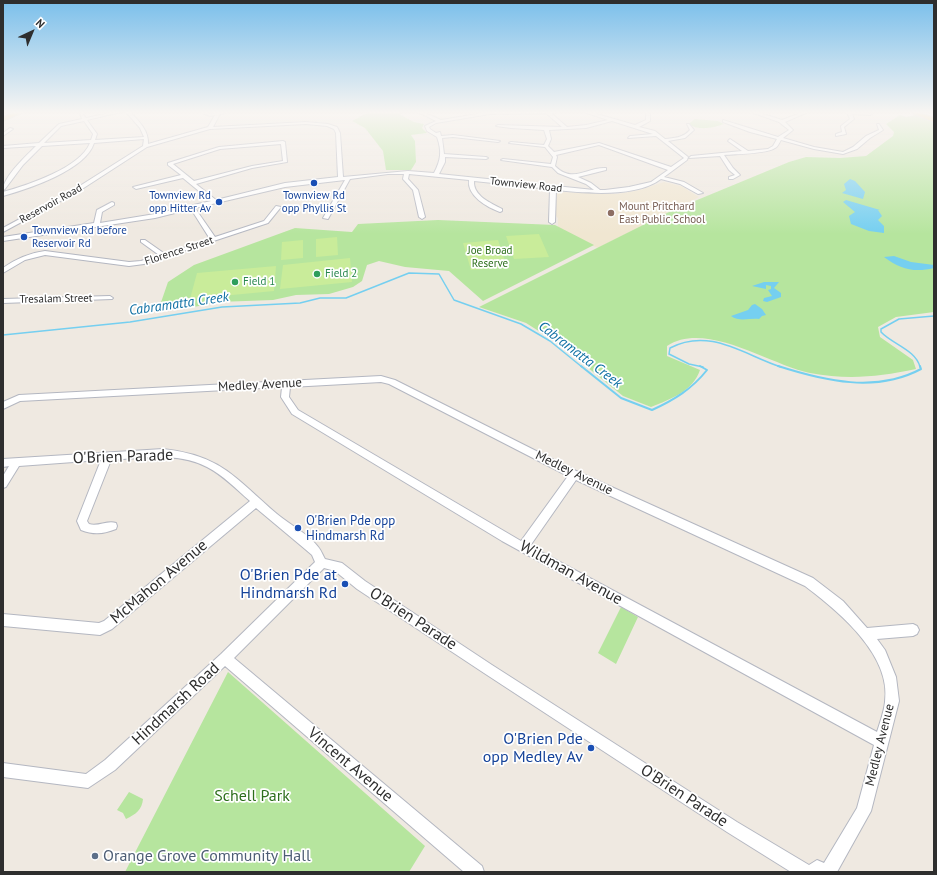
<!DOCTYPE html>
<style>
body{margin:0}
#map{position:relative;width:937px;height:875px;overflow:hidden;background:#efe9e1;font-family:"PT Sans",sans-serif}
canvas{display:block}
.frame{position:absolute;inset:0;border:4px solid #2e2e2e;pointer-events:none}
.north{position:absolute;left:12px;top:12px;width:40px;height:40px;-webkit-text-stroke:3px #fff;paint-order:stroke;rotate:44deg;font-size:11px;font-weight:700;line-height:16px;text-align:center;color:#2e2e2e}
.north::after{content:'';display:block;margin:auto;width:14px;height:18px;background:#2e2e2e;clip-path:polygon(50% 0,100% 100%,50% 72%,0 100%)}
</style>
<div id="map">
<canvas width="937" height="875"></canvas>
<div class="frame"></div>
<div class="north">N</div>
</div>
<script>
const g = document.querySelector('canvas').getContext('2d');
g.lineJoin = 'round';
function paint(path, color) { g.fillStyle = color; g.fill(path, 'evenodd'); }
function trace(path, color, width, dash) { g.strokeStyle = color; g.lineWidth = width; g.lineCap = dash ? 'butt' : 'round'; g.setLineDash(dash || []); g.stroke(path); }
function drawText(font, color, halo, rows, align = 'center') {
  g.font = font + ' "PT Sans",sans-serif'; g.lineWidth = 3.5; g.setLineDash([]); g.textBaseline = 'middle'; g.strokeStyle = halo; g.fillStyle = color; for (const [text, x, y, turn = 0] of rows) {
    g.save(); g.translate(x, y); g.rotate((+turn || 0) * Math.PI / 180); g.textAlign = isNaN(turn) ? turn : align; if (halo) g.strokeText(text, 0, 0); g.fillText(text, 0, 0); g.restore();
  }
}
const education = new Path2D(`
 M664,182L681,186L699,197L598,248L558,232V218L555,215L556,192L617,194L640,190Z`);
const green = new Path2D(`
 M369,112H400L401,115L414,122L424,124L422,128L427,133L411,135L415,141L416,162L411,170H386L383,151L365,128L352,121Z
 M900,115L906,117L916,115L934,122V312L896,317L878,327L880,337L913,360L916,369C878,377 848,380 810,373C770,365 706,320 667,346V356L700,370C693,391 671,399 651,407L623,396L556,342L526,323L479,307L673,210L789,162L806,157L840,158L866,156L893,136L894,132L886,124Z
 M695,119L718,121L724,124C713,128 699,131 688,124Z
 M438,220L555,225L594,245L483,301L449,271L405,267L379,261L367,265L362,281L353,287L329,294L296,295L273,300L218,302L189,308L158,311L168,282L194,265L295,228L352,232L358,224Z
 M621,607L638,617L616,664L598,653Z
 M228,672L425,846L409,872H125Z
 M129,792L143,799C142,810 136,814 126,819L123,813L117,810Z`);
const pitch = new Path2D(`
 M539,234L549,257L514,259L506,236Z
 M337,237L338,255L316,257V239Z
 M303,240V258L281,260L282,242Z
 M498,240L507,267L471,270L463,243Z
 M350,258L352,282L280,289L283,265Z
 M276,266L274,291L190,299L197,273Z`);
const water = new Path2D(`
 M850,179L855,181L865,192L863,199L842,193L846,190L844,184Z
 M846,200L880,210H878L882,216L878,220L884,226V233L869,231L851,224L849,216L855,212L843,202Z
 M894,256L911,262L934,265V268C914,273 900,269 884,257Z
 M764,282H779L774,288L781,293V297L767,302L763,301L764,298L772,296L768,290L771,289V286L766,285V289L752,286Z
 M755,304L762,309L766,315L762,316L759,319C749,318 739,322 731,316L748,310L752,305Z`);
const streamFar1 = new Path2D(`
 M3,335L130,322L222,307L300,303L320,298H346L409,273L439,274L454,300L521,324L550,341L582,367
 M703,367L689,364L669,354L670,348C710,327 744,355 781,367
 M920,367C916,350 892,344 881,332V329L899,319L934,316`);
const stream = new Path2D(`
 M581,366L621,398L652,410C674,400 692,389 707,370L700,366
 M778,366C825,381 876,393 921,369L920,366`);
const minor = new Path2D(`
 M114,112H121L87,120L97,134L95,140L144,137L140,128L126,112H130C139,121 149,131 148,144L208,127L215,115L210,116L200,112L210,114L227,112L220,114L213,127L306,122L328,124L337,127L340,133L343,177L408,171L434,173C441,160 442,151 437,137L427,131L425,126L436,121L418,112H423L441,120L489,112H559L551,113L567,127L586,125L608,120L584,112H590L635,125L646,120V114L648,113L650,114V121L639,127L655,131L665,139C674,138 683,138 690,130L687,124H689L694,130L685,138L668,141L688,157L687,160L664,177L684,182L703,193L698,194L680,184L661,179C636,198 585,193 556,190L555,222L552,224L549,222L550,189L474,181C473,196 491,203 502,209V211L500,212C487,207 467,196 469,180L409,174L408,179L418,190L425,217L422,219L419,217L413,190L403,179L404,174H388L350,179L328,219L323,218L345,180L285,187L195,208L215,237L264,221L276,206L281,207L268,223L144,264L129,266L45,255L25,260L3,273V268C16,259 29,253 45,251L129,262L141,261L159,255L141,242V240H145L165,254L210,239L191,209L155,218L3,241V237L94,223L97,210L112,202L114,203V205L102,212L100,223L155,214L211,201L183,178L136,189L133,187L181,175L168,165V163L219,147L283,141L285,142L287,162L252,168L196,184L216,200L285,183L338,177L336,133L334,129L327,126L306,124L210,129L147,147L79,191L3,232V228L75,189L143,146L144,139L94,143C86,170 28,189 3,196V192C28,185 80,168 90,143L42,146L23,165L5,189L3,190C3,177 27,155 36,146L3,148V146L39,143L59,124L82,119L80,113H82L86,118ZM546,113L562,127L498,125L496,126L511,128L544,130L547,139L544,145L511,142L509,143L545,147L553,157L551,164L503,159L501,160L552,167L558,173L586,184L594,190L439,174L445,162V157L486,159L488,158L486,157L444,154L442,138L453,137L498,142L500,141L453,135L441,136L440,132L436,133L430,129L429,127L436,123L490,114ZM84,121L93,134L91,140L44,143L61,126ZM612,121L653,134L630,136L628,138L656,136L684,158L671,167L599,143L554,152L548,146L551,139L549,130L586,128ZM281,144L283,161L252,166L194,181L173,164L220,149ZM599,145L668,170L651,182L629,187L605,190H600L591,183L578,177L606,170V168C586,167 573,184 555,166L557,157L556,155Z
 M751,112H757L782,120L803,112H808L785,122L793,130L783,138L814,147L843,152L853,147L866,136L879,130L877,124H879L883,130L870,138L857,149L843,154L814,149L781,140C779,143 778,147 775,148C767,154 735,154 724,155L733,168L740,175L733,179H729V177L735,175L729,170L720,156L689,158L691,156L742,151L728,141L730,139L748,151L768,149L773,146L777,139L750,132L723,122V120L778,137L789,130L779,122Z
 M847,112L872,114L870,115L852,114L854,119L844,127L846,134L836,136V134L842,132L841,126L850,119Z
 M10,128L13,129L3,136V133Z
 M110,296L113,298L112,299L3,303V299Z
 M381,376L395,380L574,470L813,578L843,601L867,628L913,624L917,626L919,630L917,634L913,636L877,639L885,650L896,677L899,701L871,811L837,872H791L727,832L484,673L357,589L335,571L324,568L234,658L482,866L484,872H464L225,666L115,770L88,788L3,777V763L86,774L105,760L221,654L315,562L312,555L305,549L256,508L112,629L100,635L3,626V614L99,623L104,621L250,501C236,489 223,475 207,467C177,452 143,458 111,460L87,521L89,524C98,527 107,520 116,523L117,526L116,529C103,534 94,535 81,530L77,521L101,460L19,466L6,487L3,488V476L9,466L3,467V459L163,449C221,455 235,478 277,514C290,525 309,534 319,548C322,552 323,556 325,559L342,563L365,581L492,665L737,822L809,865L817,860L824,863L857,808L874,745L502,541L292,414L281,397L282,387L20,401L3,409V402L19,395ZM381,382L389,384L568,476L521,541L298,410L289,397L290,387ZM576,480L805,586C838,611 892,655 885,702C884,712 880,722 877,732L530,546Z`);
const major = new Path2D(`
 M15,112H23L3,121V117Z
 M910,112H918L934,118V122Z`);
const markers = [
 [314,183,4,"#1a4fb4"],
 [219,202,4,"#1a4fb4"],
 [611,213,4,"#8d6e63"],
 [24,237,4,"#1a4fb4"],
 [317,274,4,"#2e9e5b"],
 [235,282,4,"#2e9e5b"],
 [298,528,4,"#1a4fb4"],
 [345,584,4,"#1a4fb4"],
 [591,748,4,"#1a4fb4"],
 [95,856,4,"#5c6f8a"]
];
const farStreetnames = [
 ["Townview Road",526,185,6],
 ["Reservoir Road",51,204,-29],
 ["Florence Street",179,251,-18],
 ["Tresalam Street",56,299,-1]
];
const farTransitnames = [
 ["Townview Rd",211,196],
 ["opp Hitter Av",211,209],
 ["Townview Rd",314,196,"center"],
 ["opp Phyllis St",314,209,"center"],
 ["Townview Rd before",32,231,"left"],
 ["Reservoir Rd",32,244,"left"]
];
const farEducationnames = [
 ["Mount Pritchard",619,207],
 ["East Public School",619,220]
];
const farParknames = [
 ["Joe Broad",490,251],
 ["Reserve",490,264]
];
const farLeisurenames = [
 ["Field 2",325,274],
 ["Field 1",243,282]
];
const streetNames = [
 ["Medley Avenue",260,385,-3],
 ["Medley Avenue",574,473,26],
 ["Medley Avenue",880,745,-76]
];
const transitNames = [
 ["O'Brien Pde opp",306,521],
 ["Hindmarsh Rd",306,536]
];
const waterNames = [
 ["Cabramatta Creek",179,304,-8],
 ["Cabramatta Creek",580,355,37]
];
const nearStreetnames = [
 ["O'Brien Parade",123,457,-2],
 ["Wildman Avenue",571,573,29],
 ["McMahon Avenue",159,582,-40],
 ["O'Brien Parade",413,619,33],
 ["Hindmarsh Road",176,704,-43],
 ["Vincent Avenue",350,765,40],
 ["O'Brien Parade",684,796,33]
];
const nearTransitnames = [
 ["O'Brien Pde at",337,575],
 ["Hindmarsh Rd",337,593],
 ["O'Brien Pde",583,739],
 ["opp Medley Av",583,757]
];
const nearParknames = [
 ["Schell Park",252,796]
];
const nearServicenames = [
 ["Orange Grove Community Hall",103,856]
];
paint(education, '#f0e6d1');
paint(green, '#b6e59e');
paint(pitch, '#c9ec9a');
paint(water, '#75cff0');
trace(streamFar1, '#75cff0', 1.5);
trace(stream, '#75cff0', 2);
trace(minor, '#b4b7c1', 2);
trace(major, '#c9c9c9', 2);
paint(minor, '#fff');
paint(major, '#f2d163');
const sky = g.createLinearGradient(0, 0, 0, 234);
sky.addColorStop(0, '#7abfeb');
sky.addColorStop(0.48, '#f8f5f2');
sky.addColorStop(1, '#f8f5f200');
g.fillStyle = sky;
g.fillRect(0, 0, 937, 234);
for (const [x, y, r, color] of markers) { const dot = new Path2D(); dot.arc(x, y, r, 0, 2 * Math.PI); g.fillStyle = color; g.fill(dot); trace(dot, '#fff', 1.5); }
drawText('11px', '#2e2e2e', '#fff', farStreetnames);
drawText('11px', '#164399', '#fff', farTransitnames, 'right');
drawText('11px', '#785e54', '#fff', farEducationnames, 'left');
drawText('11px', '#2c6e1b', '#fff', farParknames);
drawText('11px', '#27864d', '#fff', farLeisurenames, 'left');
drawText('13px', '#2e2e2e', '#fff', streetNames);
drawText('13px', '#164399', '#fff', transitNames, 'left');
drawText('italic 14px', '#0d6fa3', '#fff', waterNames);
drawText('16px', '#2e2e2e', '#fff', nearStreetnames);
drawText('16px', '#164399', '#fff', nearTransitnames, 'right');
drawText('16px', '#2c6e1b', '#fff', nearParknames);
drawText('16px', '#4e5e75', '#fff', nearServicenames, 'left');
</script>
